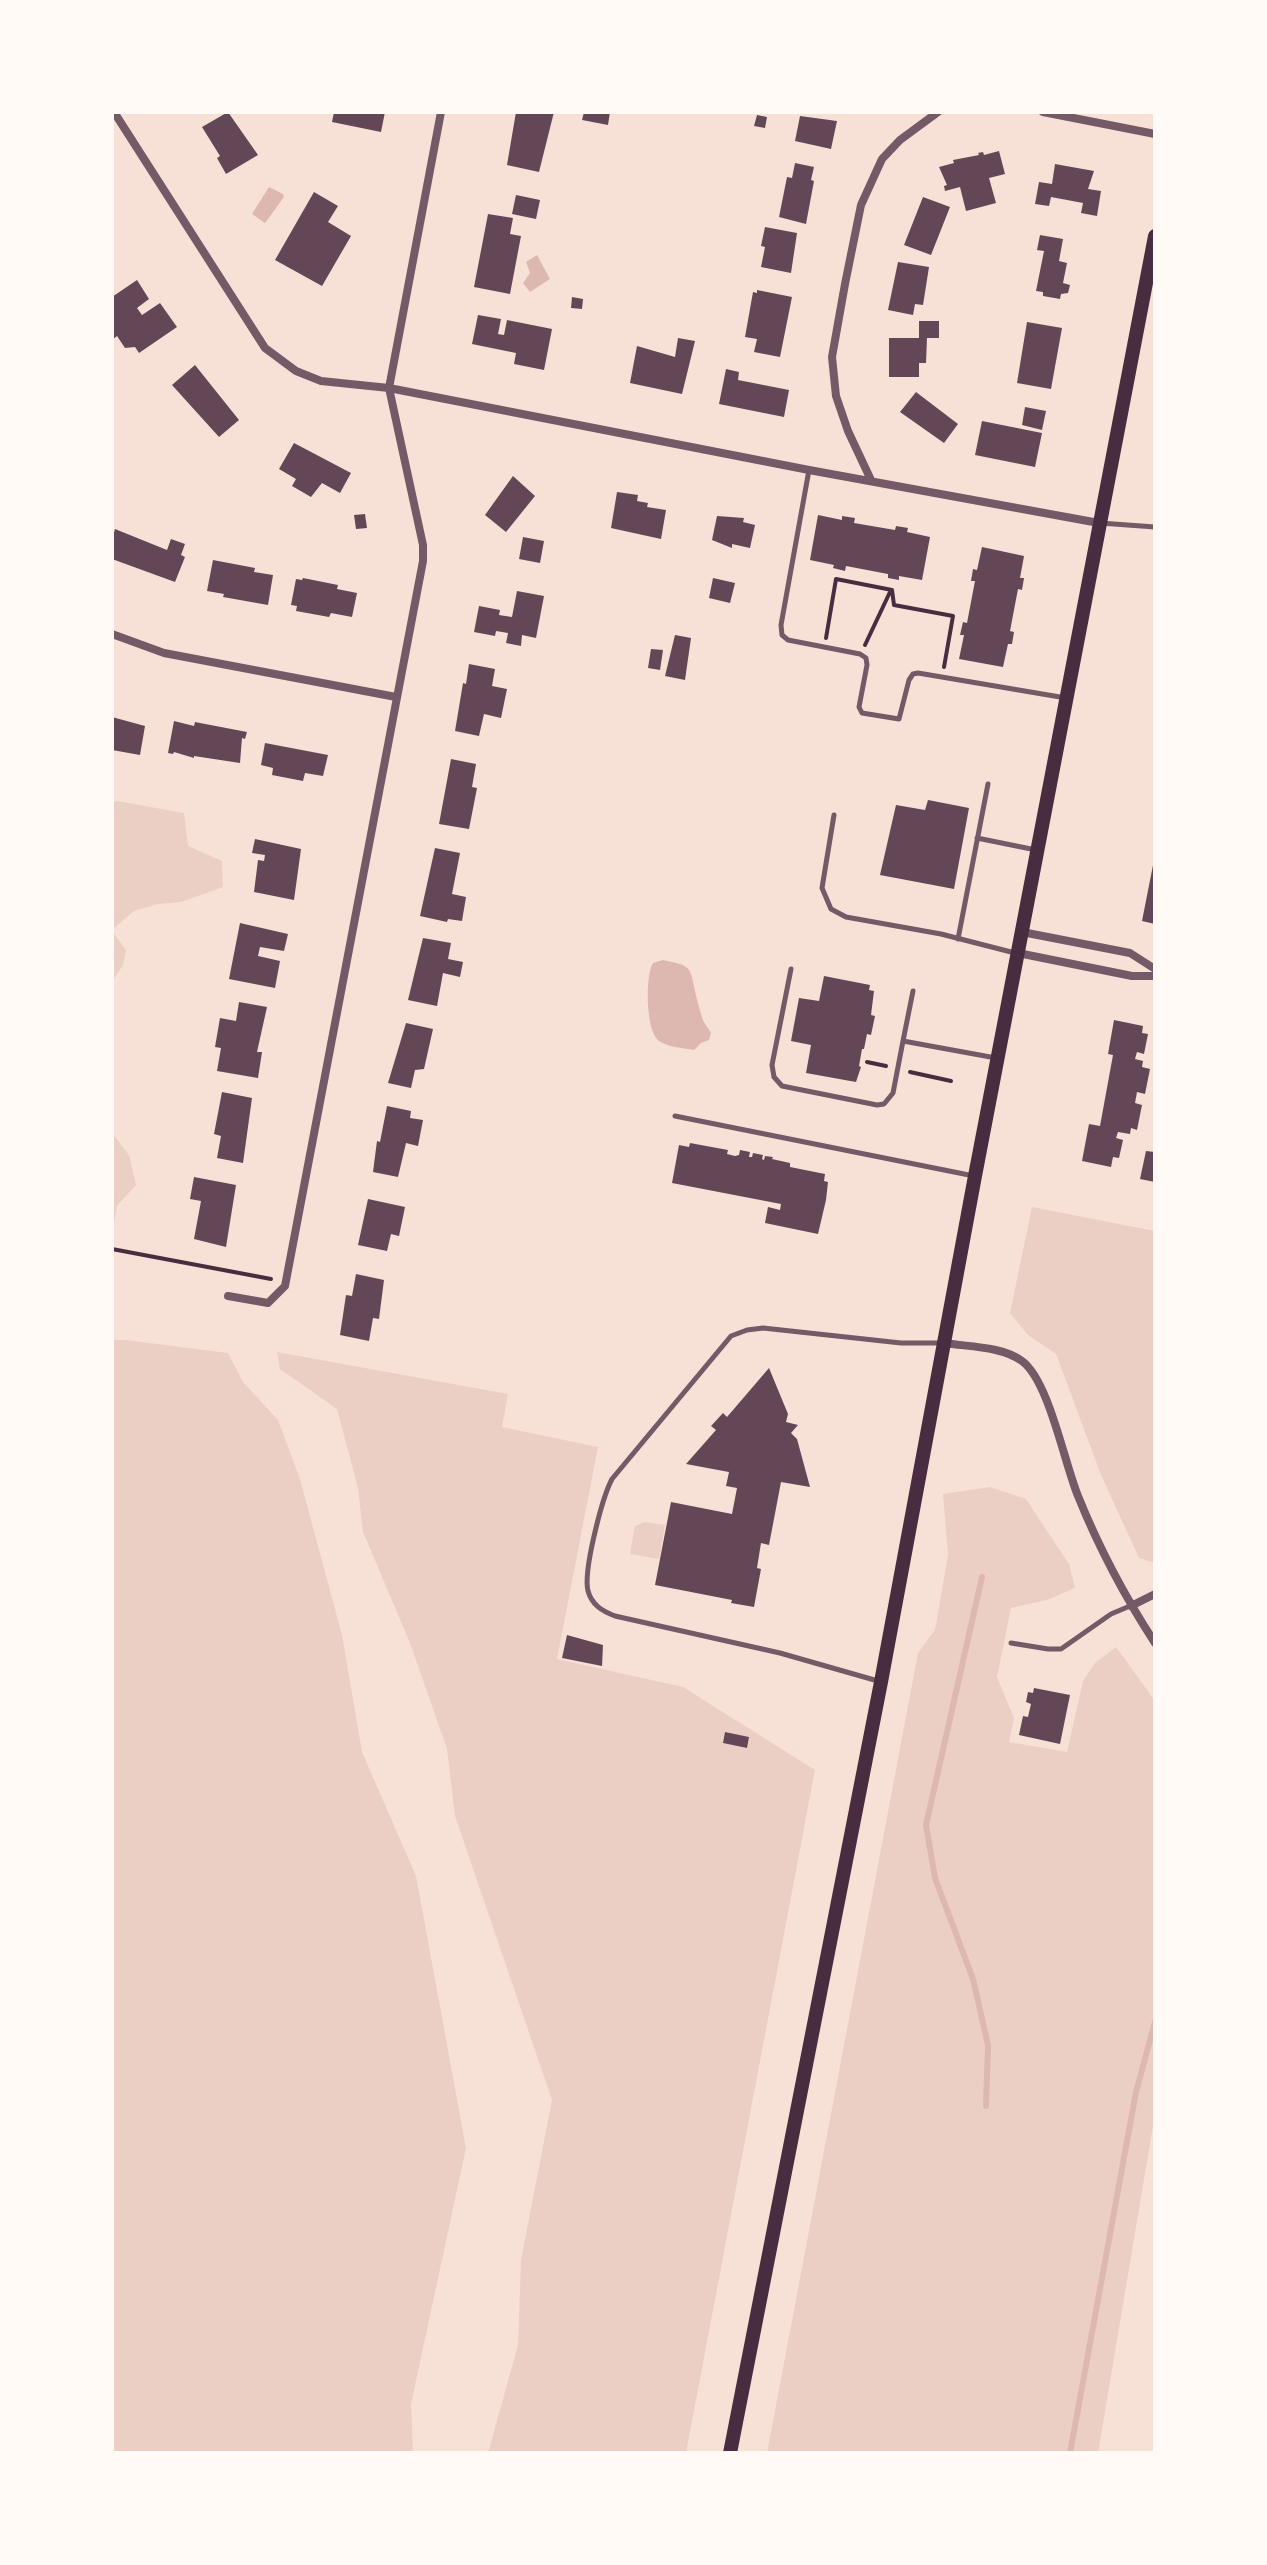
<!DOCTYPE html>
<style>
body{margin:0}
#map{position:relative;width:1267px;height:2565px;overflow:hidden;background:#f7e1d7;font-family:"Space Grotesk",sans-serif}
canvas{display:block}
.frame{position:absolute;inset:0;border:114px solid #fffaf5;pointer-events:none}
</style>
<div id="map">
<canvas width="1267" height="2565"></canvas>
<div class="frame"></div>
</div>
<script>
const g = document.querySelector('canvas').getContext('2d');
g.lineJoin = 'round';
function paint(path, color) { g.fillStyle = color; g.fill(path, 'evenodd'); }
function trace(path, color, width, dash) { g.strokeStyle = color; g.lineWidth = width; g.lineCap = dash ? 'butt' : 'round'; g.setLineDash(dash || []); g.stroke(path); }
const green = new Path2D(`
 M117,801L184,813L188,846L222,861L223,887L181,902L158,904L134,911L112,930V802Z
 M112,931L126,950L123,965L112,982Z
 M112,1133L129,1155L136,1185L117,1206L112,1233Z
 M1032,1207L1155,1231V1563L1139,1558L1101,1475L1056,1354L1028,1335L1010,1313Z
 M112,1340H126L228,1353L243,1382L278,1420L300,1479L342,1635L362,1752L416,1876L466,2148L411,2404L413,2453H112Z
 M277,1352L508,1394L502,1427L598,1447L557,1659L683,1687L815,1770L686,2453H488L518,2345L521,2260L552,2100L455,1816L447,1749L410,1643L363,1532L358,1488L337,1409L280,1369Z
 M990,1487L1026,1499L1069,1564L1075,1588L1047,1600L1011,1608L997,1677L1014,1718L1009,1742L1067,1752L1083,1681L1095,1663L1116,1647L1155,1701V2114L1098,2453H767L918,1653L935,1630L948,1555L943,1494Z
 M645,1522L665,1525L659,1559L630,1554L635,1526Z`);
const water = new Path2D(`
 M269,187L283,194L284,197L265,223L252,214Z
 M537,255L550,279L530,292L523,283L530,273L526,262Z
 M663,960C690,966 690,965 695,991C696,996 702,1019 704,1022C706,1026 709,1029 711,1033L709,1040L701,1043L694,1050C684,1048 664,1047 657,1039C646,1027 645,976 653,963Z`);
const stream = new Path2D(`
 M982,1577L926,1825L935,1878L973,1979L988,2045L986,2106
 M1070,2453L1136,2092L1155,2022`);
const building = new Path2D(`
 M228,112L258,155L226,174L217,158L220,156L202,127Z
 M334,112H385L381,132L332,122Z
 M516,112H554L539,172L507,165Z
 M584,112H610L608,125L582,120Z
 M757,115L767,117L765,128L754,126Z
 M800,116L837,121L831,149L795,141Z
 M999,151L1005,174L989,178L996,203L966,211L960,187L945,191L944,186L947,185L939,167L954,163L953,160L979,155L978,153L983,152L984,155Z
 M795,163L814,167L811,180L814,181L806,224L779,217L787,177L792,178Z
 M1055,164L1094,171L1088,189L1101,191L1097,216L1081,213L1083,203L1051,197L1049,206L1035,204L1039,182L1052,184Z
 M314,192L338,206L328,222L351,236L322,286L275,260Z
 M516,195L540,200L536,219L512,214Z
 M923,197L950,207L931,255L904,245Z
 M488,214L513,218L510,234L521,236L510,294L474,287Z
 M765,227L797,233L791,273L761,267L765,247L761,246Z
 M1040,235L1063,239L1059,261L1067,263L1063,283L1070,285L1068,293L1061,294L1060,299L1043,296V292L1036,291L1044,251L1037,250Z
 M898,262L929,267L923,305L915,304L913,315L888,310Z
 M137,280L149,299L137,308L142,315L160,303L177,327L139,353L135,347L125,348L117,336L112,340V297Z
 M757,290L792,297L780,357L754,352L757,339L745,337L753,292L757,293Z
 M572,297L583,299L582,309L571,308Z
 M478,315L501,319L498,334L504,335L507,320L552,329L544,370L514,364L516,353L472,344Z
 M919,321H939V338H927L926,363H919V377H889V338H919Z
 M1027,322L1062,328L1051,389L1017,383Z
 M678,338L695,341L682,394L630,383L637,346L675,357Z
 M195,365L239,420L219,437L172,385Z
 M726,369L739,372L738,380L789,390L784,417L719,404Z
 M916,392L958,424L944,443L900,412Z
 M1025,407L1046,411L1042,430L1022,425Z
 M982,421L1042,433L1035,467L975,455Z
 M294,443L351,473L340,493L322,483L311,497L292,486L296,479L279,469Z
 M513,476L535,496L506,532L485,515Z
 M617,492L638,495L637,501L648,503L647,507L666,510L661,539L611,528Z
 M365,514L367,528L356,529L354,515Z
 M818,515L842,520V516L855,518L854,523L895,530L896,526L908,528L907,532L930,537L922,580L899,576V580L888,578V574L846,566L845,571L833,568L834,565L810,560Z
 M717,516L744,518L743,522L755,525L750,548L732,544V548L712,540Z
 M115,529L167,550L171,539L185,544L181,555L185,557L175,582L112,559V539Z
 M523,537L544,541L540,563L519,559Z
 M982,547L1024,556L1020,578H1024L1022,590L1018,589L1010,631L1014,632L1012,644H1008L1003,667L959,659L964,635H960L963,622L967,623L975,581H971L973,569L977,570Z
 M213,560L255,568L254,572L273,575L268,605L223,597L224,594L207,591Z
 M303,578L338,585L337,589L357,593L352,617L331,613L329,617L296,611L297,606L291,605L296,579L302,580Z
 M713,578L735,583L730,603L709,598Z
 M517,591L544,596L536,638L522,635L521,646L506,643L508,633L496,631L495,636L474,632L479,606L500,610L499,615L512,617Z
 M675,635L691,638L685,680L665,676Z
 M651,649L663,650L660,670L648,668Z
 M469,664L495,669L492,686L507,689L501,718L484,714L479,736L455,731L463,683L466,684Z
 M112,717L145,726L140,755L112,750Z
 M174,721L194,726L195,722L247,732L245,739L242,738L240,763L194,756V758L174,752L173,754L168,753Z
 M265,743L328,755L323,776L305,773L303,781L272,775L273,768L261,765Z
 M451,759L476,764L472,787L477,788L469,829L439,824Z
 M928,800L969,808L954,889L880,875L896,805L925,810Z
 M255,839L301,849L294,900L254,892L258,860L264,861L265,855L252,853Z
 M435,848L460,853L452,894L466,897L462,921L448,919L447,922L420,916Z
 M1154,860H1155V924L1142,921Z
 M240,923L288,934L284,951L260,947L258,956L280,961L275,988L229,979Z
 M423,938L451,943L448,959L463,962L460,977L443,973L437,1006L408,1000Z
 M824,976L870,985L869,990L874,991L871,1015L875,1016L871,1035L867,1034L864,1049H862L859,1066L861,1067L856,1082L806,1073L811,1045L791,1041L799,998L819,1001Z
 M239,1002L267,1007L257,1052H262L258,1078L217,1071L221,1048L215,1047L220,1018L236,1021Z
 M1114,1020L1143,1026L1142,1033L1148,1034L1144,1054L1137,1052L1135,1059L1143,1061L1142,1067L1150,1069L1145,1094L1137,1092L1135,1103L1142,1105L1137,1130L1131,1128L1130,1134L1118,1132L1116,1138L1123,1140L1119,1158L1113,1157L1111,1167L1082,1161L1089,1124L1100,1126L1113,1055L1108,1054Z
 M406,1023L433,1029L424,1069L415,1070L411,1088L388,1083Z
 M222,1092L252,1098L243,1163L217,1158L221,1136L214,1134Z
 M387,1106L411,1111L410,1118L423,1120L418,1146L406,1143L398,1177L373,1172L377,1141L380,1142Z
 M690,1143L728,1150L727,1154L735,1156L739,1155L740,1150L750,1152L749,1157H752L753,1153L763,1155L762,1159L764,1160L765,1156L773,1157L772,1159L790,1163V1167L825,1174L824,1181L828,1182L826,1200L818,1234L765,1223L768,1207L780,1210L781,1204L672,1183L679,1145L689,1147Z
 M1146,1151L1155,1152V1182L1140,1179Z
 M194,1177L236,1185L226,1247L194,1239L201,1201L190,1199Z
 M368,1199L405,1207L399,1236L391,1234L387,1251L358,1245Z
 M356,1274L384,1280L379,1319L373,1318L369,1341L340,1335L346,1295L352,1296Z
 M769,1368L788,1414L786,1422L798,1425L791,1433L797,1439L810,1487L781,1482L769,1545L761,1543L757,1568L761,1569L754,1607L731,1603L732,1600L655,1585L671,1502L732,1514L737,1488L726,1486L729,1472L686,1464L716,1430L711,1426L723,1413L727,1417Z
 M567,1635L603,1645L602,1666L562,1658Z
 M1034,1688L1070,1695L1060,1744L1019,1735L1023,1716L1028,1717L1031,1704L1026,1702L1028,1692L1033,1693Z
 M725,1732L749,1737L747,1748L723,1743Z`);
const path = new Path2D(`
 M826,638L836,579L892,590L894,605L953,616L944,667
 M865,645L890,592
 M867,1062L886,1066
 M910,1072L951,1081
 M112,1249L271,1279`);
const service = new Path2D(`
 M809,470L781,625L782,635L788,640L860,654L866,658L867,665L859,707L862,713L899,719L909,680L913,674L918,673L1066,698
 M1100,523L1155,527
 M834,815L822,888L831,909L846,917L941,934L1015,953
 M977,838L1036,850
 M958,939L988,784
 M791,969L772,1065L774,1077L782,1086L877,1105L884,1104L893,1093L903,1041L996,1058
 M903,1041L913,991
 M675,1116L974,1176
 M1011,1643L1048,1649H1061L1111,1614L1130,1606
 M878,1681L780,1653L615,1616C602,1611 592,1605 588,1591C583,1571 602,1498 612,1479L731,1336L747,1330L763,1328L901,1343H943`);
const minor = new Path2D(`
 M114,112L265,348L296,371L321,381L389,388L809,470L1099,523
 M1043,112L1155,134
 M871,480L848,431L836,396L832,357L845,284L861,205L882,159L900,140L938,112
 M112,634L164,653L396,697
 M1022,932L1130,953L1155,969
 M1018,953L1132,976H1155
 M228,1296L268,1303L285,1286L423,561V545L389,388L441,112
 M944,1343C969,1347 1001,1346 1022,1361C1049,1381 1064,1462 1078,1496C1099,1548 1125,1597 1155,1643
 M1131,1606L1155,1594`);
const secondary = new Path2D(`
 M730,2453L881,1682L975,1176L1155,236`);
paint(green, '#ebcfc5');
paint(water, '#dcb8b0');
trace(stream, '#dcb8b0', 6);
paint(building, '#644757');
trace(path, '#4a2c40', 4);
trace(service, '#755966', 5);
trace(minor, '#755966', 8);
trace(secondary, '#4a2c40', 14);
</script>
